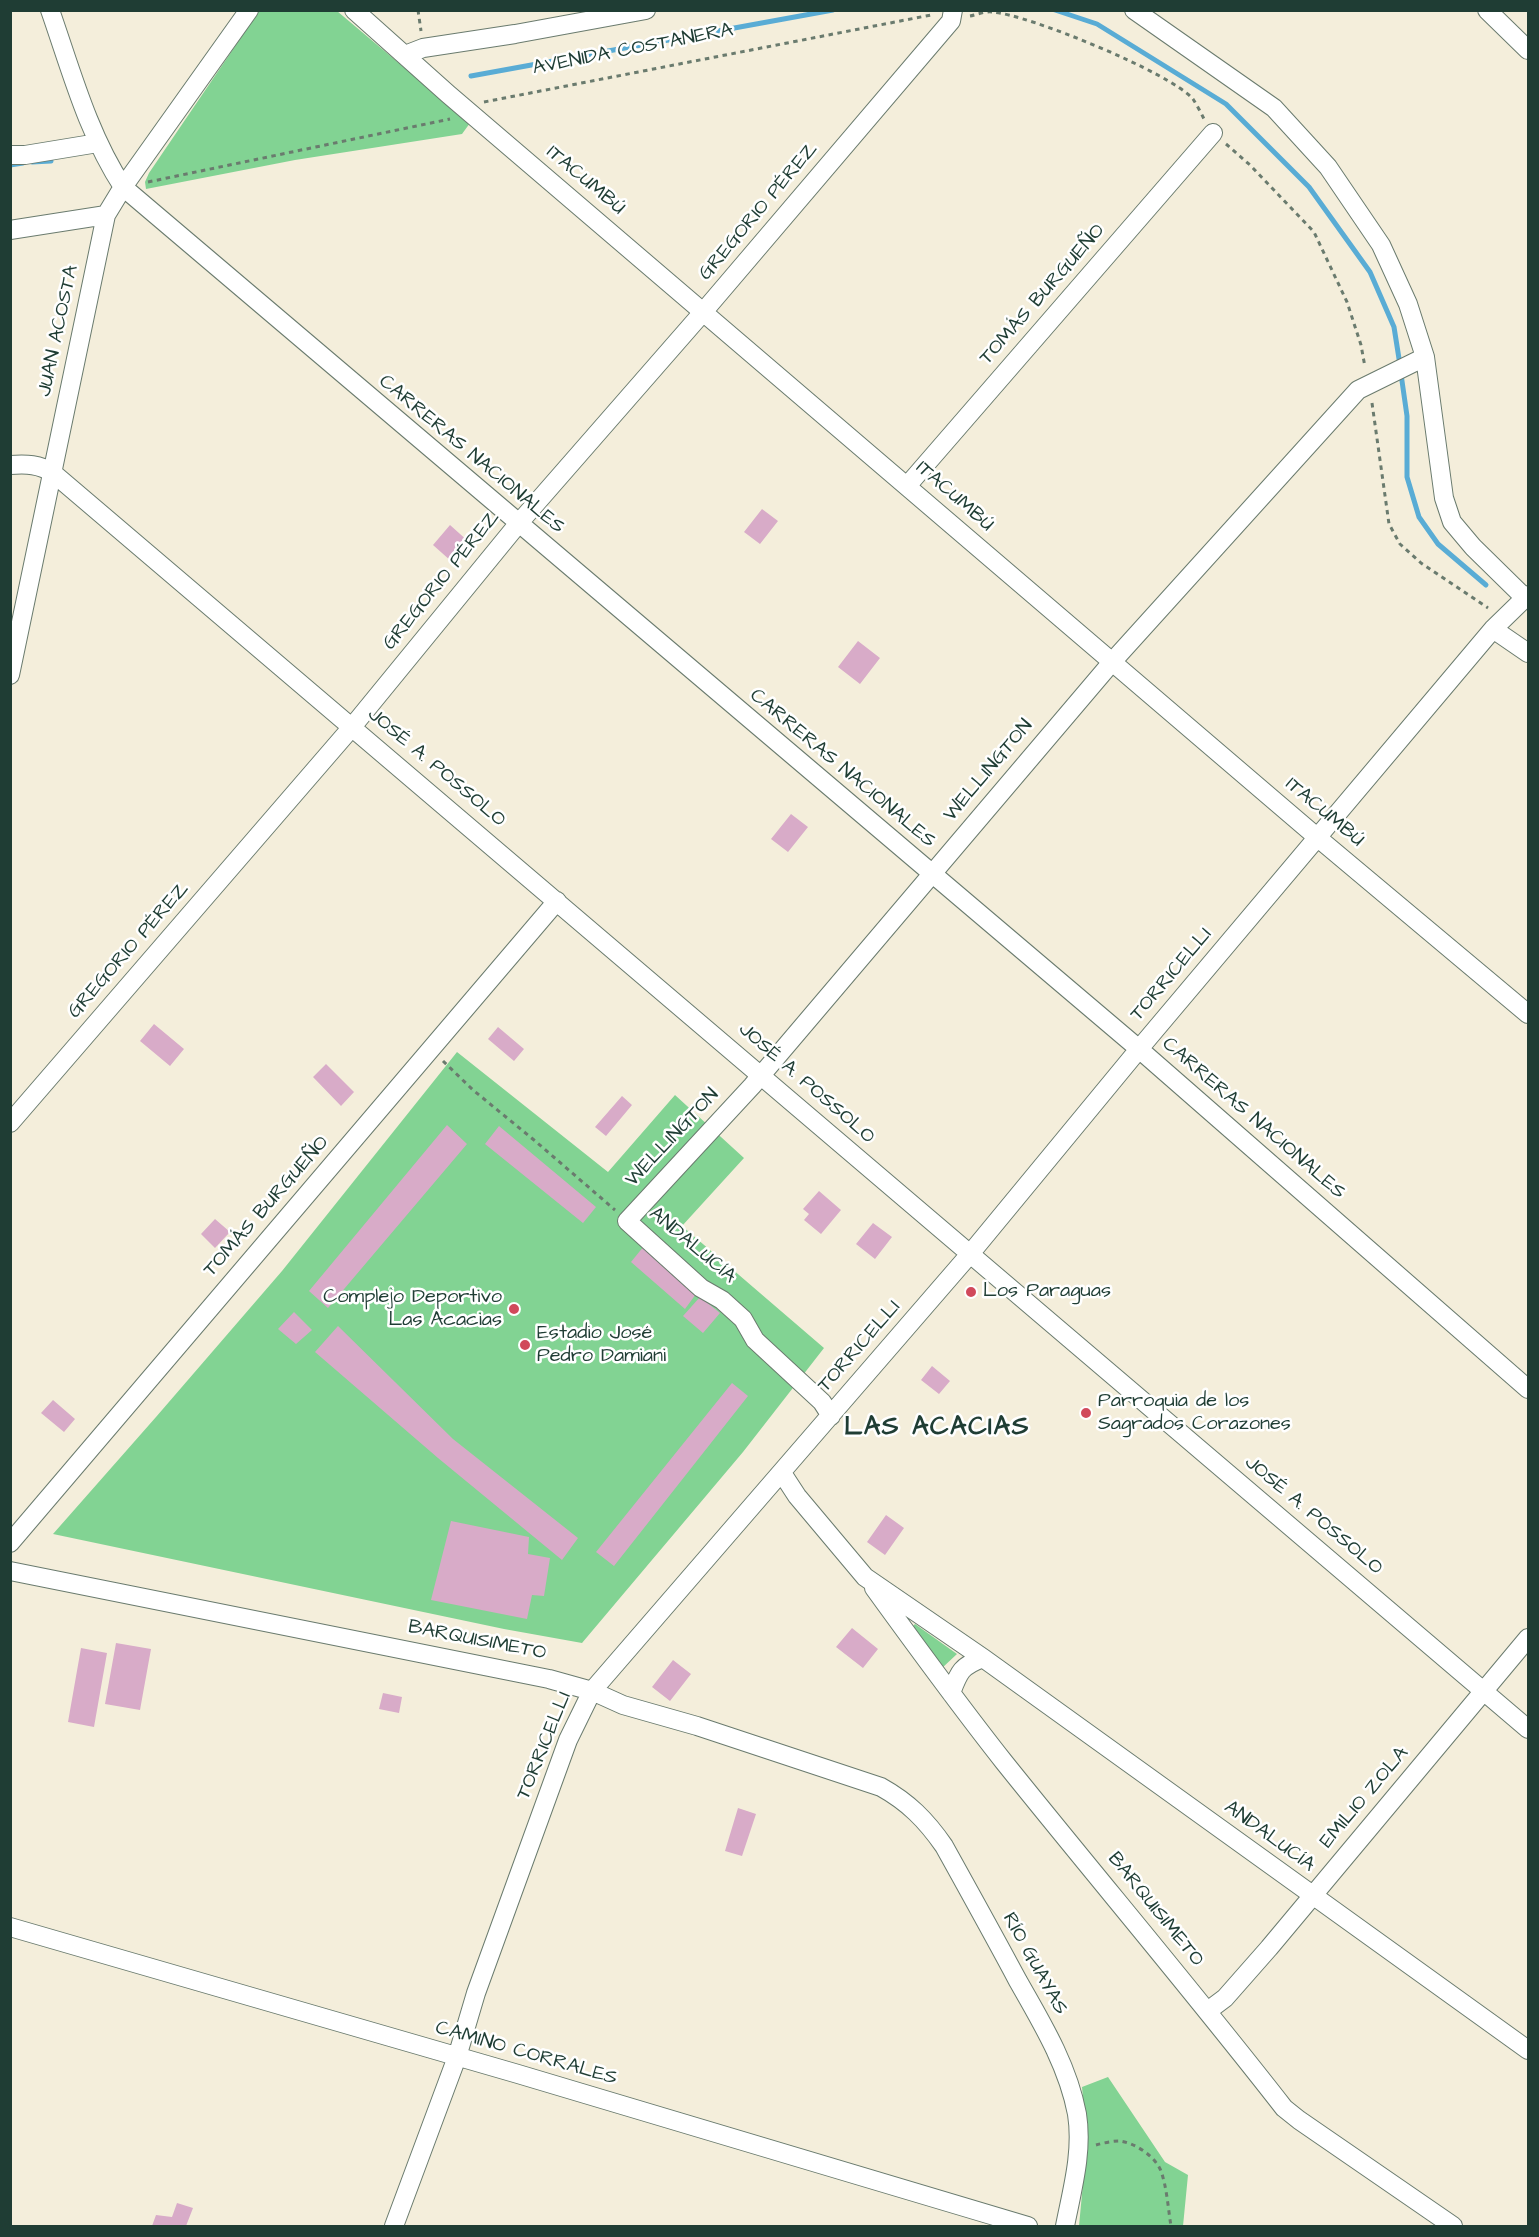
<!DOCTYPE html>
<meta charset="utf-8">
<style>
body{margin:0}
#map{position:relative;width:1539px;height:2237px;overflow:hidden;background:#f4eedb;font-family:"Architects Daughter",sans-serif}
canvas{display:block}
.frame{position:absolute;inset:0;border:12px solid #1f3d34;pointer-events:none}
</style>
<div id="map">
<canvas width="1539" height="2237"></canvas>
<div class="frame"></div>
</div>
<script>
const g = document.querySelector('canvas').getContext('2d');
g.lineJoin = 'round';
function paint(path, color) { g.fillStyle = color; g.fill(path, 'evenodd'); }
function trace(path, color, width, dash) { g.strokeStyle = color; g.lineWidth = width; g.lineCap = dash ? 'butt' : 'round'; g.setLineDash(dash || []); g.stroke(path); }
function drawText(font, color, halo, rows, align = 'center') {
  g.font = font + ' "Architects Daughter",sans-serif'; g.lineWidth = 5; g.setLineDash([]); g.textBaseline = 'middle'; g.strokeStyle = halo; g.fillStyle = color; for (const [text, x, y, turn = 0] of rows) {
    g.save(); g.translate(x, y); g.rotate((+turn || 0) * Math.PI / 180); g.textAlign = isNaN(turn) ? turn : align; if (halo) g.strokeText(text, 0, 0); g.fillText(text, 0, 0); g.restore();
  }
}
const green = new Path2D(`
 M259,11H337L470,123L462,134L295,160L146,189L145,182L149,173Z
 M457,1052L608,1172L675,1095L744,1158L682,1226L824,1348L743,1452L582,1643L504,1629L53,1534L156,1417L282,1271Z
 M915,1624L957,1654L941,1669L910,1629Z
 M1108,2077L1165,2162L1188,2175L1183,2226H1079L1087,2141L1082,2087Z`);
const stream = new Path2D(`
 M1055,10L1097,24L1226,104L1309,187L1370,272L1394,327L1400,365
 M471,76L833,10
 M32,162L51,161
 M10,165L23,163
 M1401,374L1407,416V477L1419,517L1438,544L1486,585`);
const building = new Path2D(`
 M762,509L778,521L760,544L744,532Z
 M450,525L469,542L451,561L433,545Z
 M858,641L880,658L860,684L838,667Z
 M791,814L808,827L788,852L771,839Z
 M154,1024L184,1049L170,1066L140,1041Z
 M498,1027L524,1049L514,1061L488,1039Z
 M326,1064L354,1092L341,1106L313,1077Z
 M622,1096L632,1105L606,1136L595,1127Z
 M447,1125L467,1144L328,1308L309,1291Z
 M499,1126L596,1207L583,1223L485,1144Z
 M819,1191L841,1210L821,1234L804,1220L809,1214L803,1209Z
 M215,1219L230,1232L215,1248L201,1234Z
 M873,1223L892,1237L875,1259L856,1244Z
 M644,1246L696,1294L685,1309L631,1262Z
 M700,1297L720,1313L703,1333L683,1316Z
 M294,1312L312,1330L296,1344L278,1329Z
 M338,1326L453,1439L578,1538L562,1560L438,1458L315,1352Z
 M932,1366L950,1381L939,1394L921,1380Z
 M732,1383L748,1396L614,1566L596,1552Z
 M53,1400L75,1419L64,1432L41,1413Z
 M886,1515L904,1528L885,1555L867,1542Z
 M451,1521L529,1537L528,1554L550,1558L544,1596L532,1595L527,1619L431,1600Z
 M852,1628L878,1649L863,1668L836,1647Z
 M116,1643L151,1649L140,1710L105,1704Z
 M81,1648L107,1653L94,1727L68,1722Z
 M673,1660L691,1674L670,1701L652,1687Z
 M383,1693L402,1697L399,1713L379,1709Z
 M738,1808L756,1814L742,1856L725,1851Z
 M177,2203L193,2208L186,2226H152L156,2215L172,2217Z`);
const path = new Path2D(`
 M418,10L421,31
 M970,16C976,15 985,11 992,12C1027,14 1171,73 1193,99C1197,105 1201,113 1204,119
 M484,102L931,15
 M1226,144L1250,165L1314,232L1347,302L1361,345L1365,367
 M148,182L450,119
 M1372,403L1389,524L1400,544L1421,563L1488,608
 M443,1061L473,1090L534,1140L615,1210
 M1096,2145C1103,2143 1112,2141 1120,2141C1135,2143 1155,2156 1161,2171C1167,2188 1168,2208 1171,2226`);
const minor = new Path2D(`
 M50,10C71,70 88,134 123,187L1139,1049L1528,1389
 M354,10L448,94L1318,838L1528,1014
 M1134,10L1274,108L1328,167L1381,245L1408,304L1425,357L1444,498L1452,522L1473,547L1525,598
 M1487,10L1528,50
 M405,55L423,48L515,34L646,10
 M10,155H25L98,143
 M10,230L106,215
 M10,465C27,464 39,464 53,473L1528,1729
 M907,486L1213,133
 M1493,629L1528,653
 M10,675L106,215L123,187L249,10
 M10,1123L352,727L518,524L704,311L951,21L953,10
 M831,1416L822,1402L755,1340L743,1319L722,1300L701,1288L627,1221L752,1086L1112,662L1358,390L1425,357
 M782,1473L797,1496L865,1577L983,1658L1528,2050
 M10,1543L557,901
 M10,1571L549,1679L592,1691L623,1705L697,1726L881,1787C908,1802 926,1820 944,1846C969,1891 994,1936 1018,1981C1042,2023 1068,2066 1077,2114C1083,2152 1072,2190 1065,2226
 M874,1588C916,1646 959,1705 1004,1762C1097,1878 1193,1991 1284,2108L1299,2120L1453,2226
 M951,1693C959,1672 961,1666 983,1658
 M10,1927L518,2074L1028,2226
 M1209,2010L1225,1998L1269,1948L1528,1638
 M394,2226L457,2057L476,1993L568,1740L592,1691L970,1254L1139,1049L1493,629L1528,595`);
const markers = [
 [971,1292,6,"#d1495b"],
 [514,1309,6,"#d1495b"],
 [525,1345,6,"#d1495b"],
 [1086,1413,6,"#d1495b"]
];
const streetNames = [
 ["AVENIDA COSTANERA",633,50,-11],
 ["ITACUMBÚ",585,181,40],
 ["GREGORIO PÉREZ",759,212,-50],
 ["TOMÁS BURGUEÑO",1043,295,-49],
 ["JUAN ACOSTA",59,331,-78],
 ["CARRERAS NACIONALES",471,455,40],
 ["ITACUMBÚ",954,497,41],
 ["GREGORIO PÉREZ",442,581,-51],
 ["JOSÉ A. POSSOLO",436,768,40],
 ["CARRERAS NACIONALES",842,769,40],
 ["WELLINGTON",989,771,-50],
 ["ITACUMBÚ",1324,813,40],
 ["GREGORIO PÉREZ",129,951,-49],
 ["TORRICELLI",1172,975,-50],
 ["JOSÉ A. POSSOLO",806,1084,41],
 ["CARRERAS NACIONALES",1253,1119,41],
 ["WELLINGTON",673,1138,-47],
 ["TOMÁS BURGUEÑO",267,1207,-49],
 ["ANDALUCÍA",692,1246,40],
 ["TORRICELLI",860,1347,-49],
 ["JOSÉ A. POSSOLO",1313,1516,40],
 ["BARQUISIMETO",477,1641,11],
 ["TORRICELLI",545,1746,-68],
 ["EMILIO ZOLA",1365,1798,-50],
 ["ANDALUCÍA",1269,1837,36],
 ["BARQUISIMETO",1155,1910,51],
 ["RÍO GUAYAS",1034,1964,61],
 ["CAMINO CORRALES",526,2054,16]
];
const poiNames = [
 ["Los Paraguas",983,1292],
 ["Complejo Deportivo",502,1298,"right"],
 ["Las Acacias",502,1321,"right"],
 ["Estadio José",537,1334],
 ["Pedro Damiani",537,1357],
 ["Parroquia de los",1098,1402],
 ["Sagrados Corazones",1098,1425]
];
const districtNames = [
 ["LAS ACACIAS",937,1429]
];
paint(green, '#82d393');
trace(stream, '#59acd5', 5);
paint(building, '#d8abc8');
trace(minor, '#6a7b6e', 20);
trace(path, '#6a7b6e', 3, [4.5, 4.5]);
trace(minor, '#fff', 18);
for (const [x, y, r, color] of markers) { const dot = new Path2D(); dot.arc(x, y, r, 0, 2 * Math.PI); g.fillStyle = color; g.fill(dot); trace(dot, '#fff', 2); }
drawText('20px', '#1f3d34', '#fff', streetNames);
drawText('20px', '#1f3d34', '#fff', poiNames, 'left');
g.letterSpacing = '1.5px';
drawText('bold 26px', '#1f3d34', '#fff', districtNames);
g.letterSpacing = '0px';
</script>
